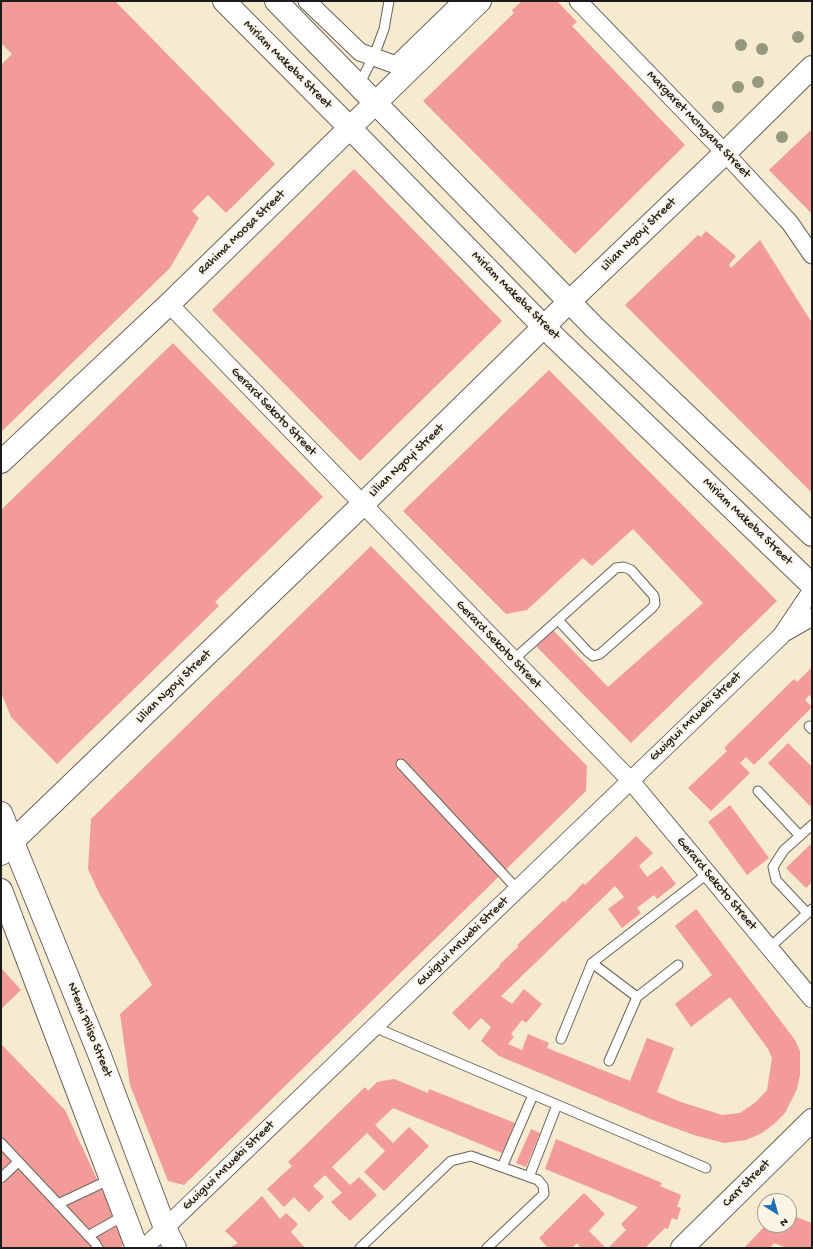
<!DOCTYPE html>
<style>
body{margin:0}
#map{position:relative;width:813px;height:1249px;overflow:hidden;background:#f6ead1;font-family:"Gochi Hand",sans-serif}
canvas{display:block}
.frame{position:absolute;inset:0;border:2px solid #1c1c1c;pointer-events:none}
.north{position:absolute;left:757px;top:1193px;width:40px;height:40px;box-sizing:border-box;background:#fcf5e5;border:1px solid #a29e95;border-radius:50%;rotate:143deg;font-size:11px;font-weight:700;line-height:16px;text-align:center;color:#1c1c1c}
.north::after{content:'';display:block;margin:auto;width:14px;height:18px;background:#1f6fb2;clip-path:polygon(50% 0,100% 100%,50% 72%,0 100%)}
</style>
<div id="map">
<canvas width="813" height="1249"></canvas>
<div class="frame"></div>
<div class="north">N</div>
</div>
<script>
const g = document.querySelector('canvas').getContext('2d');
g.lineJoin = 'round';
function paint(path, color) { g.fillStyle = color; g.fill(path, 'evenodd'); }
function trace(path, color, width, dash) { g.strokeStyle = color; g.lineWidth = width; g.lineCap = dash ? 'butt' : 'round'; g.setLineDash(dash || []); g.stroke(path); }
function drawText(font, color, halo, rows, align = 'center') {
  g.font = font + ' "Gochi Hand",sans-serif'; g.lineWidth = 3.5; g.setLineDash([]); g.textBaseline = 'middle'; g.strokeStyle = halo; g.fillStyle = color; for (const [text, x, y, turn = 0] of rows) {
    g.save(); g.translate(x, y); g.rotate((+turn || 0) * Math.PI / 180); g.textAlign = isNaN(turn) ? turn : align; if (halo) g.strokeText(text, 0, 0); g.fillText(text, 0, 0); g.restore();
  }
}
const building = new Path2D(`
 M1,1H115L275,164L226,213L208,195L192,211L199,218L170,268L1,432V65L12,54L1,43Z
 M522,1H557L577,22L572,26L685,145L575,254L423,101L514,13L512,10Z
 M812,129V214L769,170Z
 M354,169L502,321L360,461L212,310Z
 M706,231L736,256L729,265L731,268L760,240L812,323V493L625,305L698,235L701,237Z
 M173,343L323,497L215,602L219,606L57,764L11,717L1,692V510Z
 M549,370L777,601L631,743L534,644L551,628L608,687L703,603L633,529L592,566L583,558L527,610L506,614L403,511Z
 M371,546L587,766L586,791L184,1185L168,1181L130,1085L120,1014L152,985L99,893L88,869L91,819Z
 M812,667V698L809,695L805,700L812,707L754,765L746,757L740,763L750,773L711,811L688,788L727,751L724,748L794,679L797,682Z
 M788,743L812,767V808L768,763Z
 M730,805L769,858L747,875L708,822Z
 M636,836L653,853L639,866L647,877L662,866L676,884L657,899L654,895L637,908L641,913L622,928L608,909L624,897L615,886L501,996L512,1004L524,989L542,1004L526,1023L522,1020L511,1034L514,1037L508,1044L522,1050L528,1034L549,1043L547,1048L630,1081L647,1038L674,1048L657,1092L681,1102L722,1115L740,1113L756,1102L767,1090L772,1058L768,1049L730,997L691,1027L675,1004L712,975L675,926L696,909L795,1040L800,1051V1075L797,1089L785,1113L774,1124L762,1133L746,1140L724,1143L694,1135L653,1120L499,1056L481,1041L491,1027L481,1018L469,1030L452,1013L500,966L499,965L519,946L517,945L563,901L565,902L583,883L585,885Z
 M812,843V882L806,888L786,868Z
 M1,968L21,990L1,1009Z
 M1,1044L65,1110L126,1242L120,1248H1Z
 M394,1079L428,1093L429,1089L515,1123L502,1153L393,1108L375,1125L393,1143L409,1127L429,1146L384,1191L364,1172L385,1151L367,1133L332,1167L350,1185L359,1177L377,1195L350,1221L331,1202L342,1193L325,1175L313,1186L324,1197L309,1212L294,1197L284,1207L267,1189L292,1166L288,1162L365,1087L368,1091L377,1082Z
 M531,1129L540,1133L526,1167L516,1163Z
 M556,1139L662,1183L660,1186L681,1195L677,1207L681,1208L677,1220L672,1218L668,1229L665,1228L645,1248H608L626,1230L621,1224L638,1207L545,1169Z
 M584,1193L605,1214L589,1231L606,1248H581L577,1243L572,1248H548L539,1238Z
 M262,1196L280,1219L286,1213L298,1224L291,1232L305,1248H229L238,1243L225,1231Z
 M789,1214L812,1223V1248H787L774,1243L770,1248H744L766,1225H789Z`);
const lane = new Path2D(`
 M359,85L375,53L384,29L389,1
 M513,660L616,568L624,567L631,570L654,596L655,604L652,608L600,654L593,656L588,652L558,620
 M809,726L812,729
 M401,764L517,889
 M758,791L800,836
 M807,913L776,880L773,867L784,850L812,825
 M769,948L812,909
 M592,963L637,997
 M374,1027L706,1168
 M561,1039L592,963L707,874
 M609,1061L637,997L678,965
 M1,1143L95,1243L98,1248
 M502,1167L533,1095
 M529,1177L557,1105
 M1,1178L18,1162
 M58,1204L111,1179
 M88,1236L125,1215
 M360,1248L451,1161L471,1156L538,1180L543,1186L544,1194L487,1248`);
const street = new Path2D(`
 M307,1L360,52L396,65L462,1
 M578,1L725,153L790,223L812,255
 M169,304L630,780L812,999
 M786,632L812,617
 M144,1248L781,636L812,590`);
const secondary = new Path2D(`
 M224,1L350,128L544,327L812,585
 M276,1L594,327L812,535
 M1,462L169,304L480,1
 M1,813L100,1056L165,1228L175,1248
 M1,854L12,842L362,505L569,302L725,153L812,67
 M1,890L137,1248
 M682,1248L812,1120`);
const trees = [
 [798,37],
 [741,45],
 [762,49],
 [758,82],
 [738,87],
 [718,107],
 [782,137]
];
const streetNames = [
 ["Miriam Makeba Street",287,65,45],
 ["Margaret McIngana Street",698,125,46],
 ["Rahima Moosa Street",242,233,-44],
 ["Lilian Ngoyi Street",639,235,-44],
 ["Miriam Makeba Street",515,296,45],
 ["Gerard Sekoto Street",273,412,46],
 ["Lilian Ngoyi Street",407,461,-44],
 ["Miriam Makeba Street",747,522,44],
 ["Gerard Sekoto Street",498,645,46],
 ["Lilian Ngoyi Street",174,687,-44],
 ["Gwigwi Mrwebi Street",696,717,-44],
 ["Gerard Sekoto Street",716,884,50],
 ["Gwigwi Mrwebi Street",463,942,-44],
 ["Ntemi Piliso Street",89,1030,68],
 ["Gwigwi Mrwebi Street",229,1166,-44],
 ["Carr Street",747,1184,-45]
];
paint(building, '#f29b99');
trace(lane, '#68645b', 11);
trace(street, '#68645b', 19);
trace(secondary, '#68645b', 24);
trace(lane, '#fff', 9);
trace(street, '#fff', 17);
trace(secondary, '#fff', 22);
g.fillStyle = '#96997d';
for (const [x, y] of trees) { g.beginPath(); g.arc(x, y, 6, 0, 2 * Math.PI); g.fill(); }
drawText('13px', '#1c1c1c', '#fcf5e5', streetNames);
</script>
